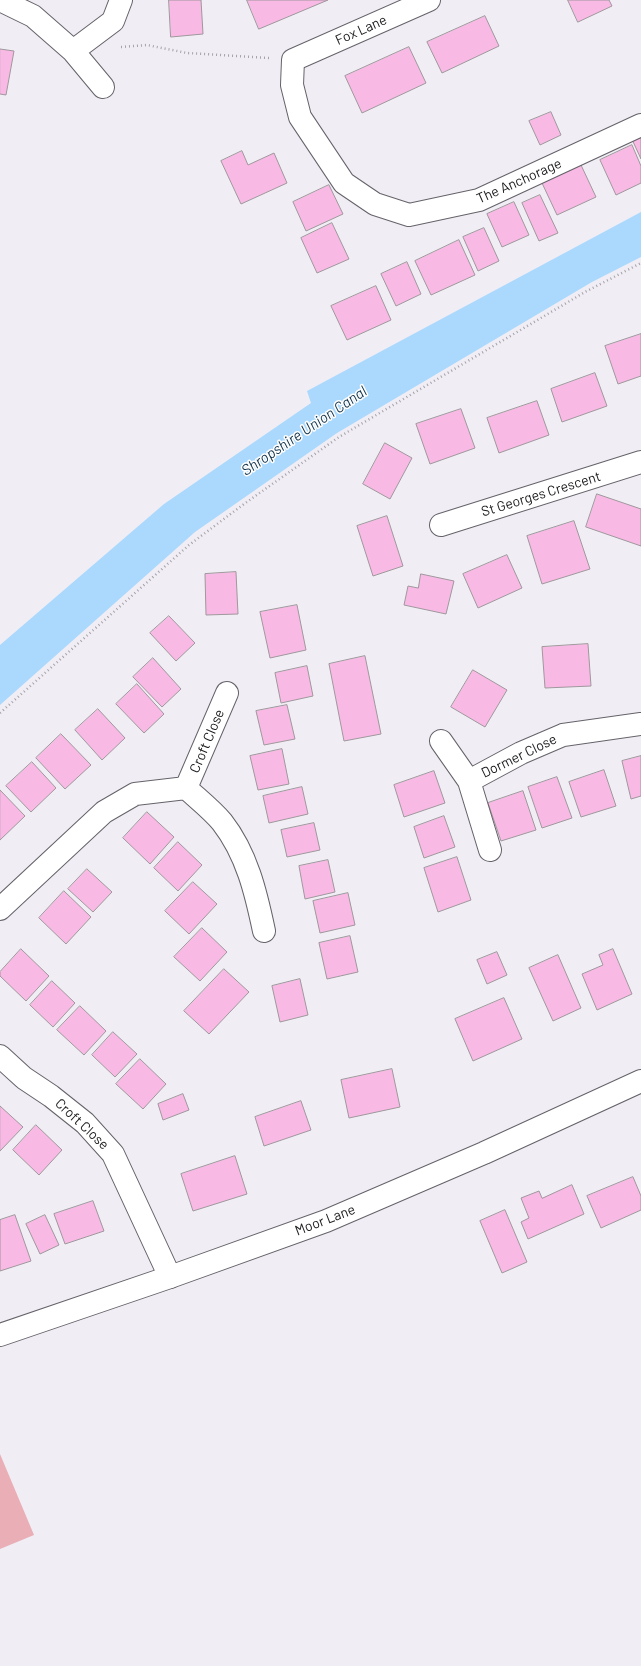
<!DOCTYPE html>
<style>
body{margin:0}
canvas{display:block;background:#f0edf4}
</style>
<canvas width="641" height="1666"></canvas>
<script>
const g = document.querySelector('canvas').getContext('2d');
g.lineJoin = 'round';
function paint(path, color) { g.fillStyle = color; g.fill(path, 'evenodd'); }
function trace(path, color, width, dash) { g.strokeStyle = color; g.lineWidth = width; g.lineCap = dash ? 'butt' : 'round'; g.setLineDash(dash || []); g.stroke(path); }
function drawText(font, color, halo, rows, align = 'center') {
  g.font = font + ' Barlow,sans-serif'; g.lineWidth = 3; g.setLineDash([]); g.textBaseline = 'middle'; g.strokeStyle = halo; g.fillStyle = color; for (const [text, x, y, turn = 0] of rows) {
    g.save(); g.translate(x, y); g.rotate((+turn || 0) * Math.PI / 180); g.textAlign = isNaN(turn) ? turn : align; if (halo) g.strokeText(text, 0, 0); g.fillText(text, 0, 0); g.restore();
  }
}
const green = new Path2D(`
 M0,1454L34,1535L0,1549Z`);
const water = new Path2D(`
 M641,212V257L592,282L337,433L195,532L0,705V645L164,504L311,403L307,391Z`);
const building = new Path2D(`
 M169,0H201L203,34L171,37Z
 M247,0H328L259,29Z
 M568,0H609L612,6L578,22Z
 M485,16L499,46L442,73L427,42Z
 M409,47L426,83L362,113L345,76Z
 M0,49L14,51L6,95L0,94Z
 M551,112L561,135L540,145L529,121Z
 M641,130V159L630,135Z
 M632,145L641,166V183L616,195L600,160Z
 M242,151L248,165L274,153L287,183L241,204L221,161Z
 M581,165L596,197L557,215L542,183Z
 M329,185L343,214L306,231L293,202Z
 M540,195L558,233L539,241L522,203Z
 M514,202L529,235L502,247L487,214Z
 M332,223L349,259L317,273L301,238Z
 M484,228L499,261L478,271L463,237Z
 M459,240L475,275L431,295L415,261Z
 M407,262L421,294L396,306L381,274Z
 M376,286L391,320L347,340L331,306Z
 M641,334V376L618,384L605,346Z
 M595,373L607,406L562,422L551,389Z
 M537,401L549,435L499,453L487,418Z
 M461,409L475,448L430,464L416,424Z
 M385,443L412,458L390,499L363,484Z
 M597,494L641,509V546L586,527Z
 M387,516L403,566L373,576L357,526Z
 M574,521L590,569L542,584L527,536Z
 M507,555L522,588L478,608L463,574Z
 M236,572L238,614L206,615L205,574Z
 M421,574L454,581L446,614L404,605L408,586L418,588Z
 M297,605L306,650L270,658L260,612Z
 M169,616L195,643L176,661L150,633Z
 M588,644L591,686L545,688L542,647Z
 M365,656L381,734L344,741L329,664Z
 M153,658L181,689L162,707L133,677Z
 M307,666L313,696L281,703L275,673Z
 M473,670L507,690L485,727L451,707Z
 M137,684L164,714L144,733L116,704Z
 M287,705L295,739L264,745L256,711Z
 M98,709L125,738L102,760L75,730Z
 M61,734L91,765L65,789L36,758Z
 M282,749L289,784L258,790L250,756Z
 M641,756V796L631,799L622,761Z
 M32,762L56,788L31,812L6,786Z
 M604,770L616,806L581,817L569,782Z
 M434,771L445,803L404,817L394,785Z
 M557,777L572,818L542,828L528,787Z
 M302,787L308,814L269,823L263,796Z
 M0,790L25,816L0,840Z
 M523,791L536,830L501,841L488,803Z
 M147,812L174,837L150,864L123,838Z
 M444,816L455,847L424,858L414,827Z
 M314,823L320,850L287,857L281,830Z
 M178,842L202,865L178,891L154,868Z
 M457,857L471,900L438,912L424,868Z
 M328,860L335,892L305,899L299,866Z
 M87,869L112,892L93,912L68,889Z
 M193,882L217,904L189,934L165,911Z
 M64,891L91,917L66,944L39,918Z
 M348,893L355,925L320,933L313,901Z
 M202,928L227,952L200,981L174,957Z
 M350,936L358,972L327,979L319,943Z
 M21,949L49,976L26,1001L0,976V972Z
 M613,949L632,994L597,1010L582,974L603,965L599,955Z
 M497,952L507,975L487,984L477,960Z
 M558,955L581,1008L553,1021L529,968Z
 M224,969L249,992L209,1034L184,1011Z
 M300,979L308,1015L280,1022L272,986Z
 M52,981L75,1003L53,1027L30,1005Z
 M504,998L522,1039L473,1061L455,1019Z
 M80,1006L106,1031L84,1055L57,1030Z
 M113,1032L137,1054L115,1077L92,1055Z
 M140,1059L166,1084L143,1109L116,1084Z
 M392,1069L400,1107L349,1118L341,1080Z
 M183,1094L189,1110L163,1120L158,1104Z
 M301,1101L311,1130L264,1146L255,1117Z
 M0,1106L23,1127L0,1151Z
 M36,1125L62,1150L39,1175L13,1150Z
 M235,1156L247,1194L193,1211L181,1174Z
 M633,1177L641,1196V1210L601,1228L587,1196Z
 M572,1185L584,1214L528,1239L521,1222L529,1218L521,1198L539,1191L542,1198Z
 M93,1201L104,1231L65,1244L54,1214Z
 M505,1210L527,1262L502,1273L480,1221Z
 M15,1215L31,1261L0,1271V1220Z
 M45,1215L59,1245L40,1254L26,1224Z`);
const path = new Path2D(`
 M121,47L147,45L187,53L269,58
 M0,713L189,545L244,504L339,437L585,292L641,263`);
const minor = new Path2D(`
 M0,0L33,16L73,51L103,87
 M429,0L293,60L292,85L300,117L344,183L375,204L409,215L479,200L641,125
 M73,51L113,21L121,0
 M441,525L641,462
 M441,741L469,781L490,850
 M469,781L521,753L563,735L641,724
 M186,788C198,799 212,810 222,822C247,854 256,893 264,931
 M0,909L104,812L135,794L186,788L227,693
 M0,1056L24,1078L51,1096L85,1123L113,1154L170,1277`);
const tertiary = new Path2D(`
 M0,1335L170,1277L326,1221L484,1153L641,1081`);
const streetNames = [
 ["Fox Lane",361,30,-24],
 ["The Anchorage",519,181,-24],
 ["St Georges Crescent",541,494,-17],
 ["Croft Close",207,741,-67],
 ["Dormer Close",519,756,-26],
 ["Croft Close",82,1124,43],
 ["Moor Lane",325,1220,-21]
];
const waterNames = [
 ["Shropshire Union Canal",304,431,-34]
];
paint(green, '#eaaeb6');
paint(water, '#abd9fd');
paint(building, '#f9b9e5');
trace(building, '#9f989c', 1);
trace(minor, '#656269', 24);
trace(tertiary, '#656269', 24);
trace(path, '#a5a2a8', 2.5, [1, 3]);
trace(minor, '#fff', 22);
trace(tertiary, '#fff', 22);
drawText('14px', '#212023', '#fff', streetNames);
drawText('italic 15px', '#14364e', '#fff', waterNames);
</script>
